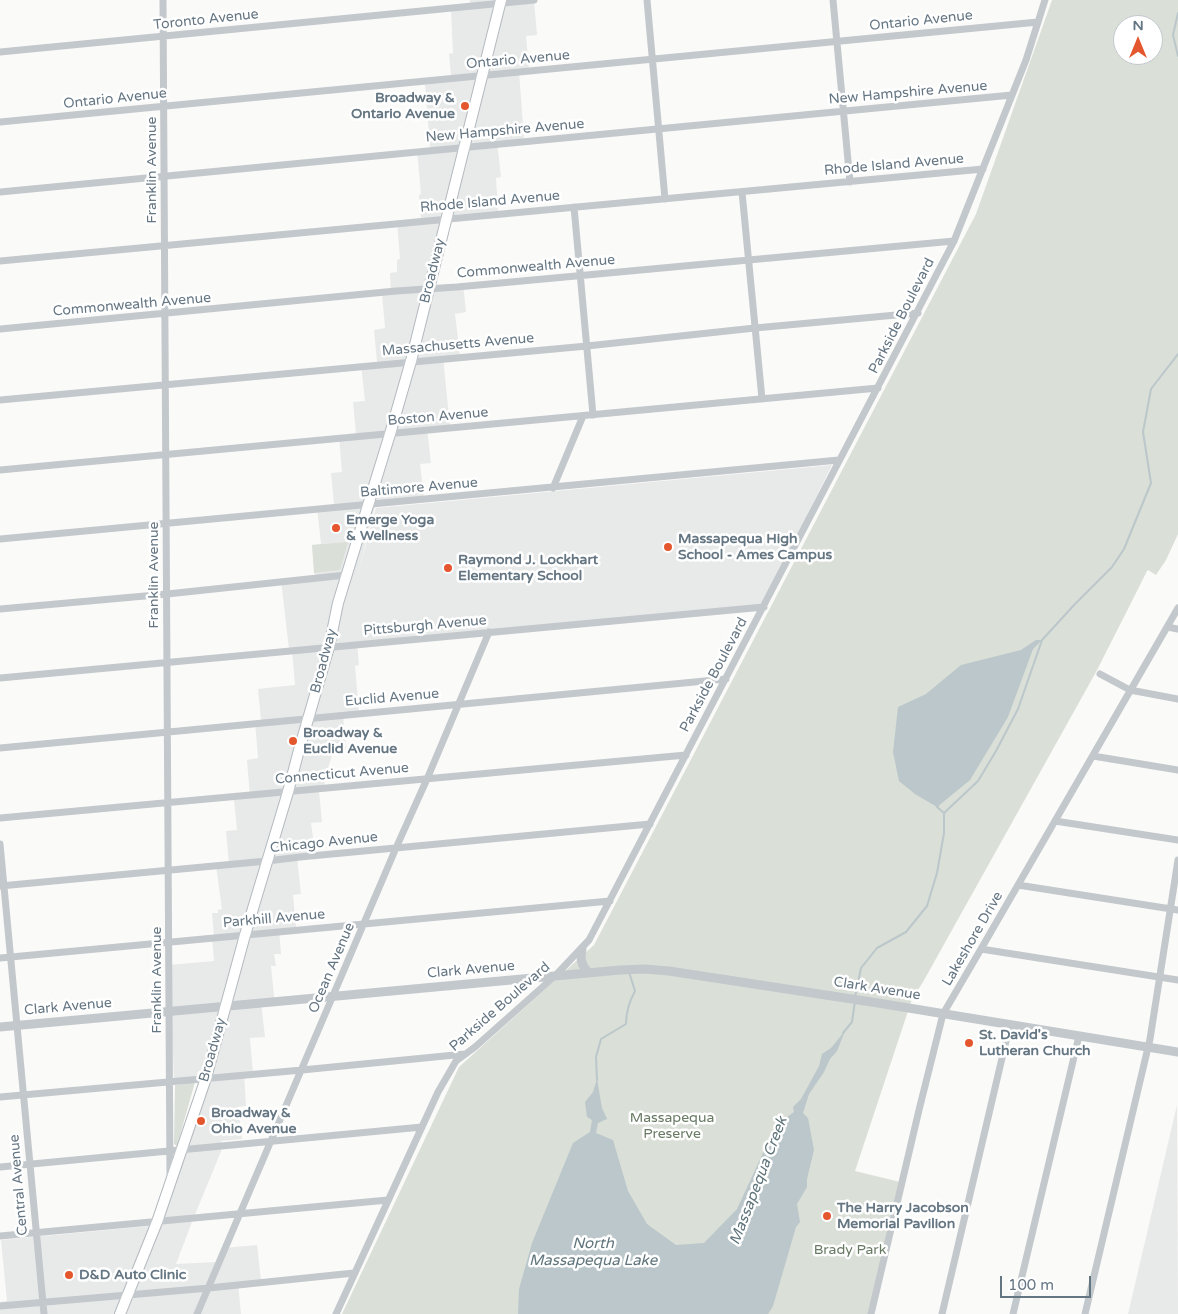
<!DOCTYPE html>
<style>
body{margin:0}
#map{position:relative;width:1178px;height:1314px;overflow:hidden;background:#fafaf8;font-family:"Varela Round",sans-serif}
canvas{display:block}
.north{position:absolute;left:1113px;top:15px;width:50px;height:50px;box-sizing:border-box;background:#fff;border:1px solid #c1c8cd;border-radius:50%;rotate:0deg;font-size:14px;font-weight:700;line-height:20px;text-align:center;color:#657683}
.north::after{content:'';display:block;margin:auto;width:18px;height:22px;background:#e4572e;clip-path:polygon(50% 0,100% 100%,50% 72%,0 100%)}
.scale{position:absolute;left:1000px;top:1276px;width:91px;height:22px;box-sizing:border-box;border:2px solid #657683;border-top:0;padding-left:6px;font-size:15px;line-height:18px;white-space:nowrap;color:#657683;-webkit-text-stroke:4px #fff;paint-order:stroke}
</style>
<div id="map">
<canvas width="1178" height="1314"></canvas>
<div class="north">N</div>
<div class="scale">100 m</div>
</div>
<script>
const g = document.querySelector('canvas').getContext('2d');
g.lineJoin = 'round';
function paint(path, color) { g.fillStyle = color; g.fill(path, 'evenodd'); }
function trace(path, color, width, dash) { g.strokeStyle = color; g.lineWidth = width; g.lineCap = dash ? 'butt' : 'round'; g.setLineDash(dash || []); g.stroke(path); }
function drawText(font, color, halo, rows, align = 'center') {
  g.font = font + ' "Varela Round",sans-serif'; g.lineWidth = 5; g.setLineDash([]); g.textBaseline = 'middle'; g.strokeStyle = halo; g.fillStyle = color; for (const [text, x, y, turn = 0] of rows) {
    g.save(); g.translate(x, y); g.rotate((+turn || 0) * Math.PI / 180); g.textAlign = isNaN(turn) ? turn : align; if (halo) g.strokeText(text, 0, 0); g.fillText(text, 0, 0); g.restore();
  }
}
const built = new Path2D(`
 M470,0H534L537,35L526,36L529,69L519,71L524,139L497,141L501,177L496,178L498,211L453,215L435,286L463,284L464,293L466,312L455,314L460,355L443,357L450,427L427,428L431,463L420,464L424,498L375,507L357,577L376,508L832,465L762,605L513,629L340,643L339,645L357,643L359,665L355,666L359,712L343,714L346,750L333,752L324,781L326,791L319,792L322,822L311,823L315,852L297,857L301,894L293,895L296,927L279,929L281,954H274L276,966H271L274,996L276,1000L261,1002L265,1037L250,1038L253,1073H244L246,1106L238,1107L242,1139L221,1141L222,1149L192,1222L176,1264L216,1262L223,1248L257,1245L261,1280L238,1283L241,1314H0V1302L7,1301L1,1240L160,1225L211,1076L174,1079L169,965L214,961L212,936H214L212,913H218V910L222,909L216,866L229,864L226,831L237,830L234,799L250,797L247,760L258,758L255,721L261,720L258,689L295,685L292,650L289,649L281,580L315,576L312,545L321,544L317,507L334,504L331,473L342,472L339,436L356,434L353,402L365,401L361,364L377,362L374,330L385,328L382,293L391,292L390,273L397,272V260L400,259L397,221L421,218L419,195L421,194L417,150L430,148L425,83L451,76L449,54L453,53L451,11L471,8Z
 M1177,1105L1178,1314H1128Z`);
const green = new Path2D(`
 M1052,0H1178V534L1166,560L1156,575L1148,570L1147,571L1134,597L1096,672L923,982L912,999L855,1171L900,1182L868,1314H342L459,1067L594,945L976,214ZM1123,25H1153V55H1123Z
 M348,542L340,570L314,573L312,545Z
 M195,1082L177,1146L174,1144L175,1085Z`);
const water = new Path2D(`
 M1036,640H1042L1033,649L1008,717L970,780L937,807L915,794L899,781L893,752L898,707L926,694L961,665L1021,650Z
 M845,1031L837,1051L830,1059L824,1072L809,1094L803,1113L808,1118L814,1150L807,1179V1187L797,1204L800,1222L796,1227L773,1306L768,1314H518L519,1289L532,1243L573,1143L590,1132L592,1120L587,1117L585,1102L593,1092L597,1079L602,1108L607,1119L598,1123L596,1133L613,1140L628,1191L647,1224L676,1245L704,1243L737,1209L776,1125L794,1112L793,1107L801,1099L819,1066L822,1054L831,1048Z`);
const stream = new Path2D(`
 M1178,13L1173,35L1178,56
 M938,806L937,807L944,813
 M855,997L861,968L877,948L906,932L927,906L937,873L944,833V813L978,781L996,751L1018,709L1042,640L1075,604L1112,567L1124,549L1151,483L1143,432L1151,389L1178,354
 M843,1033L852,1022L855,1001
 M597,1080L596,1057L601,1039L626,1024C626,1011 629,1002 635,991L630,975`);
const minor = new Path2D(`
 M163,0L170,1175
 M647,0L665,199
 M833,0L850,182
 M0,52L534,0
 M0,122L1038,22
 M0,192L1012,95
 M742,192L762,399
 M574,207L593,415
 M0,261L983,169
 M0,329L396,291L457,287L954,241
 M0,400L587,346L755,328L918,313
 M0,470L878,388
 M553,488L583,416
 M0,539L839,460
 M0,609L167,594L346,575
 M1167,627L1178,629
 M1100,674L1130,690L1178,699
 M0,678L764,607
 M0,748L726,679
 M1093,756L1178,770
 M0,818L686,755
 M1055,821L1178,840
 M0,844L44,1314
 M1018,885L1178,910
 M0,886L267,861L300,857L650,824
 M981,949L1178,980
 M0,958L610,901
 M0,1097L302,1070L465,1054
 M0,1167L422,1127
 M0,1236L388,1200
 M0,1306L209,1288L354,1273
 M197,1314L396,848L427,779L489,632
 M336,1314L438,1092L456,1061L475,1047L556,975L589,940L954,241L1026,60L1045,0
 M871,1314L919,1110L943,1014L981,949L1178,608
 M942,1314L1010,1024
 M1013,1314L1079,1036
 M1085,1314L1150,1039L1178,860`);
const tertiary = new Path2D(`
 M582,949C580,959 581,965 588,972
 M0,1027L620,970L645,969L669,971L878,1003L1178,1052`);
const secondary = new Path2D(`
 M120,1314L157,1222L206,1078L245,935L288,792L299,750L329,647L338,603L390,434L411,361L501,0`);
const markers = [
 [465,106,5,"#e4572e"],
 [336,528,5,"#e4572e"],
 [668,547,5,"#e4572e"],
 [448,568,5,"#e4572e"],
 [293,741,5,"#e4572e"],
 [969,1043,5,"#e4572e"],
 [201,1121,5,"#e4572e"],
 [827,1216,5,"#e4572e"],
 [69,1275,5,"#e4572e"]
];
const streetNames = [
 ["Toronto Avenue",206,20,-6],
 ["Ontario Avenue",921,21,-6],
 ["Ontario Avenue",518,60,-5],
 ["New Hampshire Avenue",908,93,-5],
 ["Ontario Avenue",115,99,-6],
 ["New Hampshire Avenue",505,131,-5],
 ["Rhode Island Avenue",894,165,-5],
 ["Franklin Avenue",152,170,-90],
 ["Rhode Island Avenue",490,202,-5],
 ["Commonwealth Avenue",536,267,-5],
 ["Broadway",433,271,-76],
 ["Commonwealth Avenue",132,305,-5],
 ["Parkside Boulevard",902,316,-63],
 ["Massachusetts Avenue",458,345,-5],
 ["Boston Avenue",438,417,-5],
 ["Baltimore Avenue",419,488,-5],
 ["Franklin Avenue",154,575,-90],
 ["Pittsburgh Avenue",425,626,-5],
 ["Broadway",324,661,-75],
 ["Parkside Boulevard",714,675,-62],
 ["Euclid Avenue",392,698,-5],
 ["Connecticut Avenue",342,774,-5],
 ["Chicago Avenue",324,843,-6],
 ["Parkhill Avenue",274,919,-5],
 ["Lakeshore Drive",973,939,-60],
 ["Ocean Avenue",332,968,-67],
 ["Clark Avenue",471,970,-5],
 ["Franklin Avenue",157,980,-90],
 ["Clark Avenue",877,989,9],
 ["Clark Avenue",68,1007,-5],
 ["Parkside Boulevard",500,1007,-41],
 ["Broadway",213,1050,-74],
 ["Central Avenue",19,1185,-95]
];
const poiNames = [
 ["Broadway &",455,98,"right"],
 ["Ontario Avenue",455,114,"right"],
 ["Emerge Yoga",346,520],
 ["& Wellness",346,536],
 ["Massapequa High",678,539],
 ["School - Ames Campus",678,555],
 ["Raymond J. Lockhart",458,560],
 ["Elementary School",458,576],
 ["Broadway &",303,733],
 ["Euclid Avenue",303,749],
 ["St. David's",979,1035],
 ["Lutheran Church",979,1051],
 ["Broadway &",211,1113],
 ["Ohio Avenue",211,1129],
 ["The Harry Jacobson",837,1208],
 ["Memorial Pavilion",837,1224],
 ["D&D Auto Clinic",79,1275]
];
const parkNames = [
 ["Massapequa",672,1118],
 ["Preserve",672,1134],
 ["Brady Park",850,1250]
];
const waterNames = [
 ["Massapequa Creek",759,1181,-69],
 ["North",593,1244],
 ["Massapequa Lake",593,1261]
];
paint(built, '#e8e9e9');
paint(green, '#dadfd7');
paint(water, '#bbc7cb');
trace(stream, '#bbc7cb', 2);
trace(secondary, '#b3babf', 12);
trace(minor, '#c3c8cc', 7);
trace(tertiary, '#c3c8cc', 9);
trace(secondary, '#fff', 10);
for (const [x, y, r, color] of markers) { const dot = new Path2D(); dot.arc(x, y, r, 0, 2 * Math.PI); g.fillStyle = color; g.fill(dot); trace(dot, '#fff', 2); }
drawText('14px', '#657683', '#fff', streetNames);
drawText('bold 14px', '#657683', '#fff', poiNames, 'left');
drawText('14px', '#687a64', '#fff', parkNames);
drawText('italic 15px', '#60757c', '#fff', waterNames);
</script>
